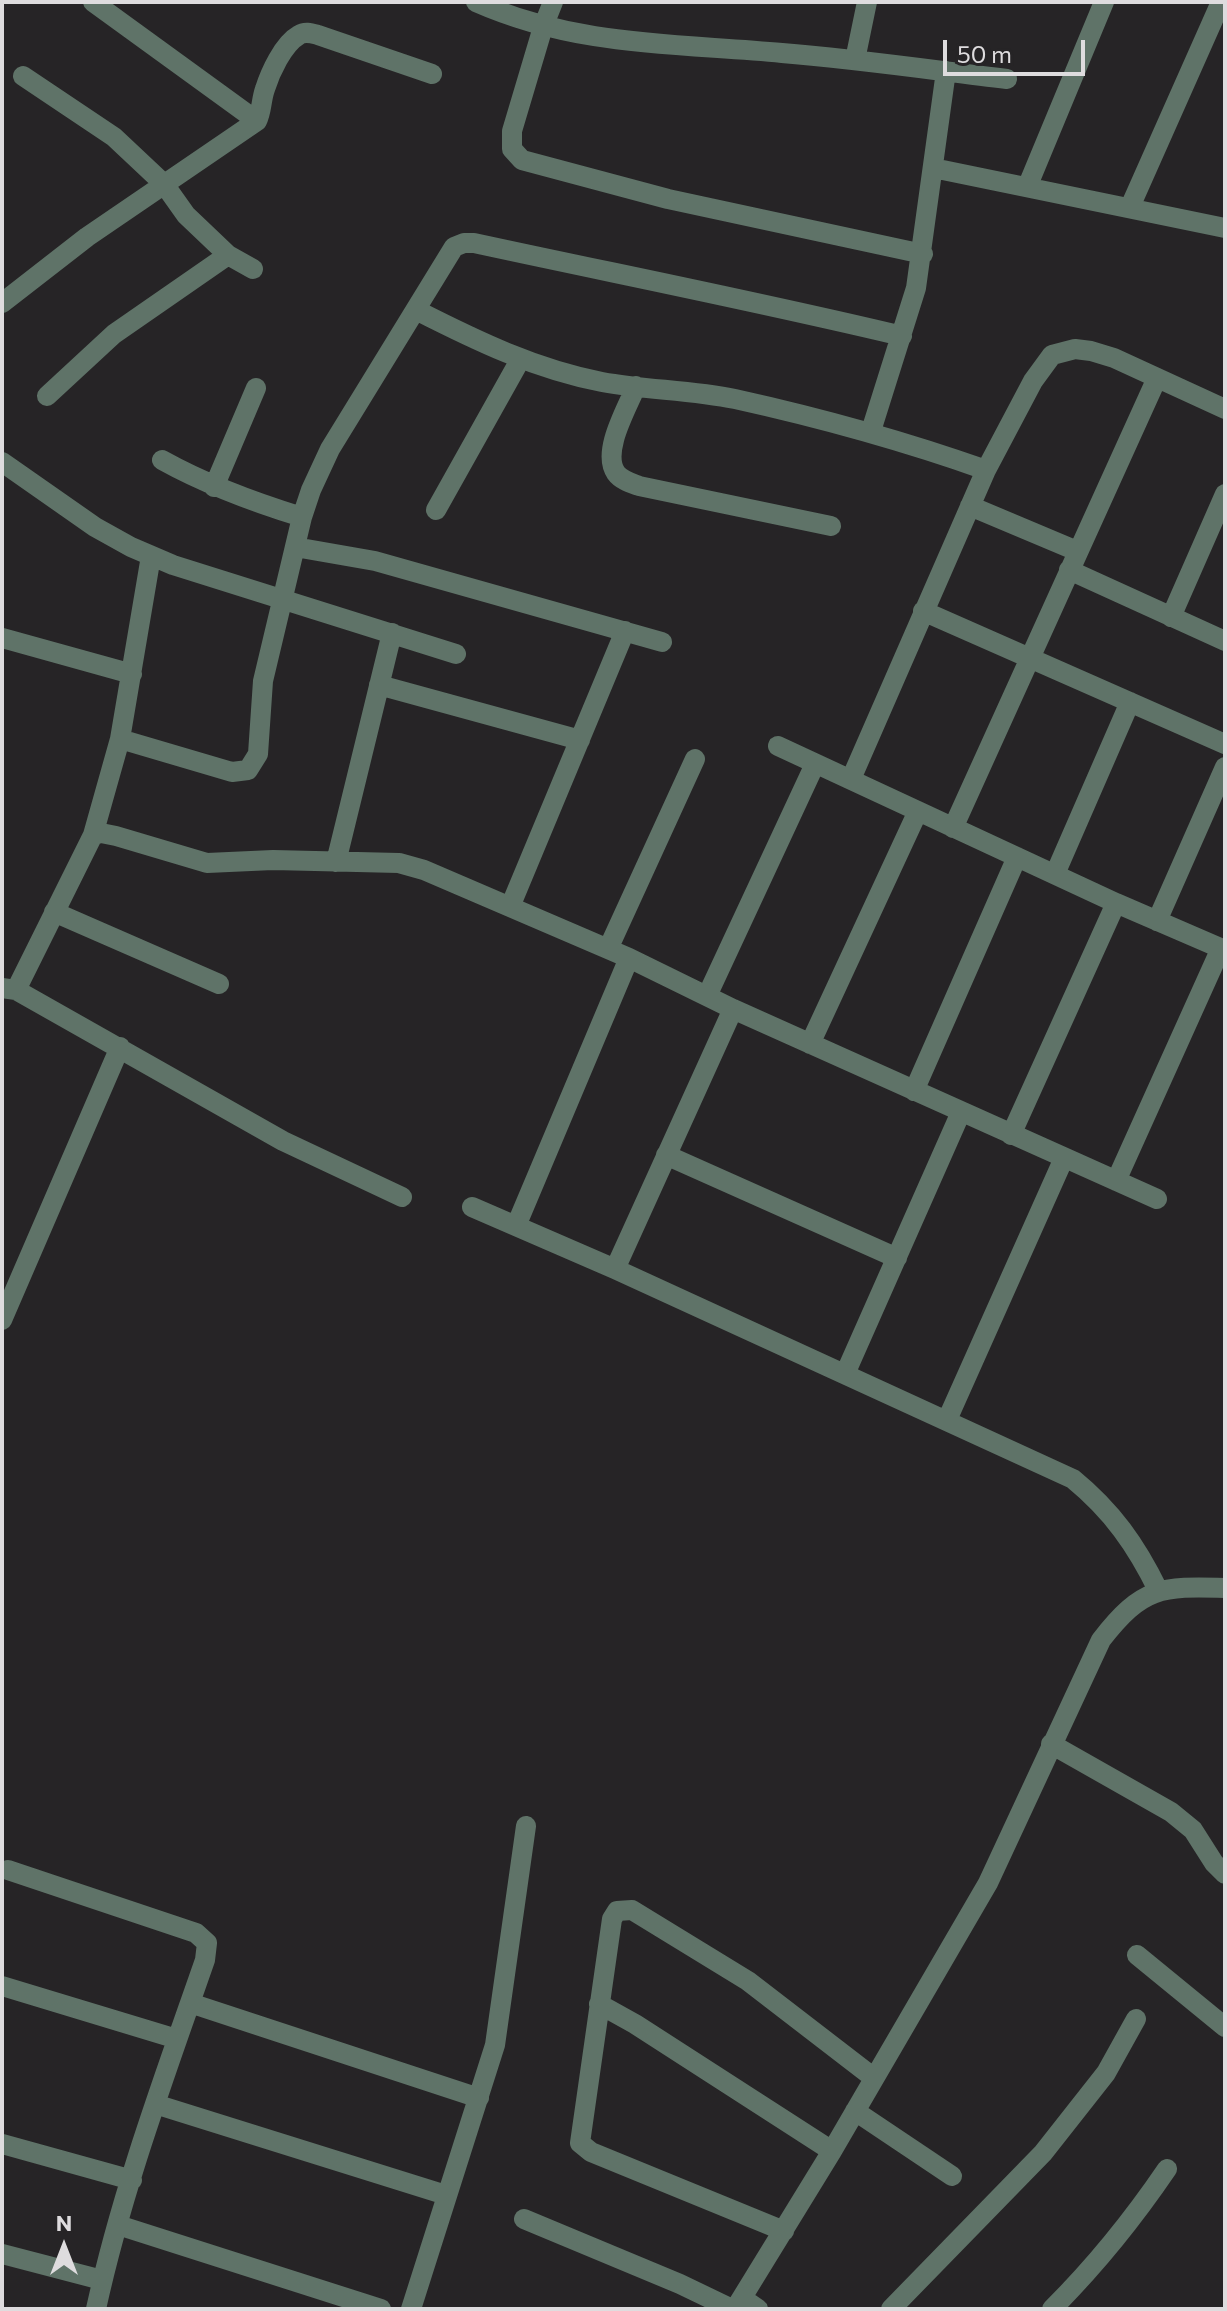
<!DOCTYPE html>
<style>
body{margin:0}
#map{position:relative;width:1227px;height:2311px;overflow:hidden;background:#262426;font-family:Commissioner,sans-serif}
canvas{display:block}
.frame{position:absolute;inset:0;border:4px solid #dedcde;pointer-events:none}
.north{position:absolute;left:24px;top:2207px;width:80px;height:80px;-webkit-text-stroke:6px #262426;paint-order:stroke;rotate:0deg;font-size:22px;font-weight:700;line-height:32px;text-align:center;color:#dedcde}
.north::after{content:'';display:block;margin:auto;width:28px;height:36px;background:#dedcde;clip-path:polygon(50% 0,100% 100%,50% 72%,0 100%)}
.scale{position:absolute;left:943px;top:40px;width:142px;height:36px;box-sizing:border-box;border:4px solid #dedcde;border-top:0;padding-left:10px;font-size:24px;line-height:28px;white-space:nowrap;color:#dedcde;-webkit-text-stroke:6px #262426;paint-order:stroke}
</style>
<div id="map">
<canvas width="1227" height="2311"></canvas>
<div class="frame"></div>
<div class="north">N</div>
<div class="scale">50 m</div>
</div>
<script>
const g = document.querySelector('canvas').getContext('2d');
g.lineJoin = 'round';
function trace(path, color, width, dash) { g.strokeStyle = color; g.lineWidth = width; g.lineCap = dash ? 'butt' : 'round'; g.setLineDash(dash || []); g.stroke(path); }
const minor = new Path2D(`
 M93,2L257,121
 M476,2C578,47 674,43 782,53C857,59 932,70 1007,79
 M553,2L543,27L512,131V149L522,160L668,199L923,254
 M855,60L867,2
 M23,76L114,137L164,184L186,215L228,255L253,269
 M933,168L1225,228
 M1028,185L1104,2
 M1130,207L1221,2
 M2,303L87,237L257,121C262,111 261,100 265,89C270,73 283,44 299,35C305,31 311,33 318,35L432,74
 M416,310C477,341 535,369 602,382C646,390 691,390 735,399C821,418 904,441 986,470
 M636,386C628,407 601,451 616,473C621,480 631,483 639,486L831,526
 M47,396L114,334L228,255
 M871,431L916,288L946,71
 M162,460C207,485 253,502 302,517
 M2,462L95,527L131,547L173,565L456,654
 M214,487L256,388
 M970,506L1077,551
 M436,510L520,360
 M295,547L375,561L662,642
 M1069,570L1225,641
 M923,611L1225,744
 M1171,617L1225,494
 M2,638L132,674
 M379,685L580,740
 M120,739L232,772L248,770L258,754L263,681L302,517L311,490L330,449L454,247L464,243H474C617,274 760,302 902,336
 M778,746L1116,903L1225,950
 M851,779L986,470L1033,381L1052,355L1075,349L1091,351L1114,358L1225,409
 M953,828L1157,378
 M93,835L120,739L151,556
 M336,862L392,633
 M1055,874L1130,702
 M510,907L625,631
 M54,912L219,984
 M1157,921L1225,767
 M608,949L695,759
 M2,988L16,990L283,1141L402,1197
 M16,990L93,835L101,833L116,836L207,863L273,860L399,863L424,870L629,958L733,1009L1157,1199
 M707,996L815,764
 M810,1044L918,811
 M914,1091L1017,857
 M1011,1135L1116,903
 M666,1155L897,1258
 M1116,1181L1221,948
 M472,1207L615,1269L1073,1479C1112,1511 1136,1545 1158,1590
 M516,1226L629,958
 M615,1269L733,1009
 M2,1320L120,1047
 M845,1374L961,1112
 M947,1420L1064,1158
 M1051,1744L1171,1812L1193,1830L1214,1863L1225,1874
 M8,1870L196,1933L207,1943L205,1960C165,2075 122,2190 96,2309
 M1137,1955L1225,2027
 M2,1986L177,2039
 M190,2003L479,2098
 M599,2004L635,2024L832,2151
 M155,2104L446,2195
 M855,2111L952,2176
 M2,2144L132,2180
 M524,2219L680,2284L732,2309
 M118,2225L381,2309
 M784,2231L591,2152L580,2143L612,1919L617,1911L632,1910L748,1981L874,2078
 M2,2254L102,2280
 M742,2298L758,2309
 M411,2309L495,2045L526,1826
 M735,2309L832,2151L988,1883L1101,1640C1142,1587 1161,1586 1225,1588
 M891,2309L1043,2153L1106,2073L1136,2019
 M1052,2309C1095,2266 1133,2219 1167,2169`);
trace(minor, '#5f7368', 20);
</script>
